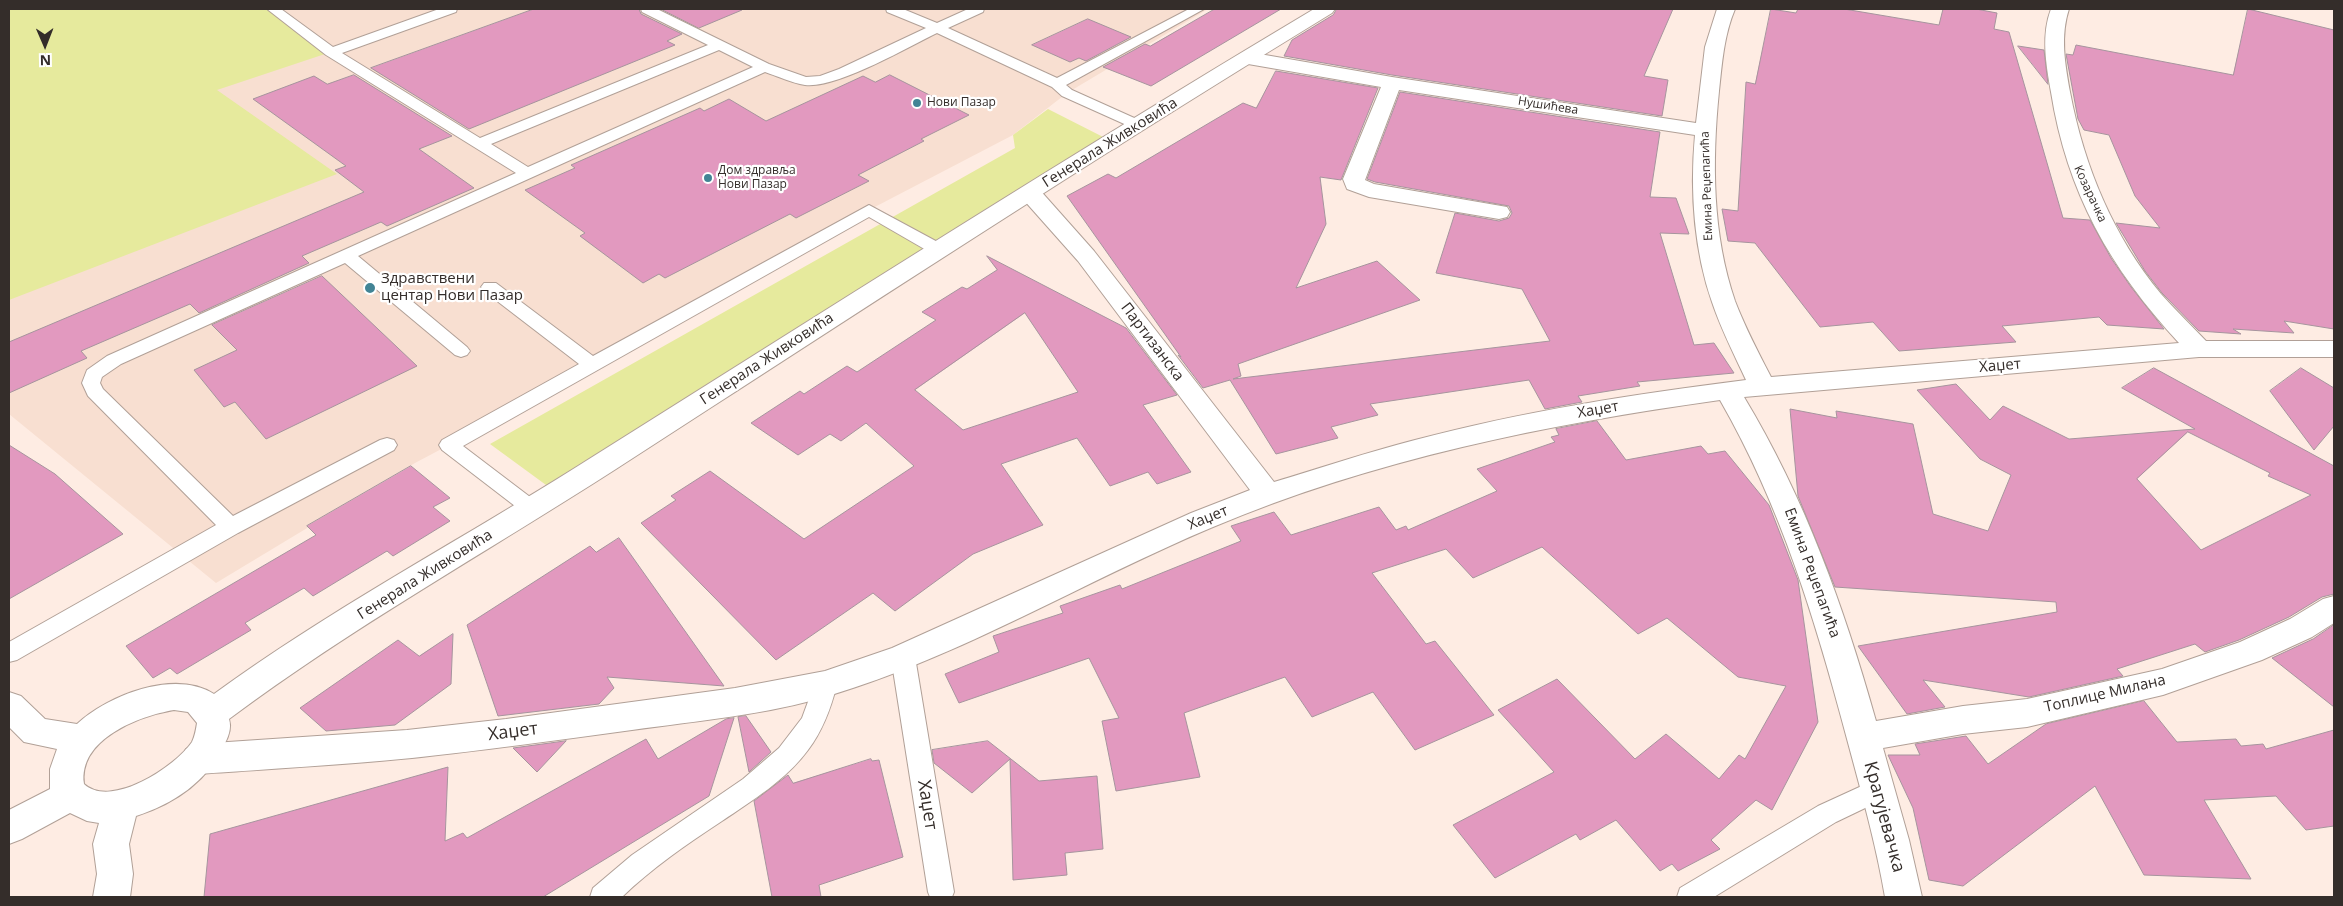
<!DOCTYPE html>
<meta charset="utf-8">
<style>
body{margin:0}
#map{position:relative;width:2343px;height:906px;overflow:hidden;background:#feece3;font-family:"Open Sans",sans-serif}
canvas{display:block}
.frame{position:absolute;inset:0;border:10px solid #342d2a;pointer-events:none}
.north{position:absolute;left:20px;top:20px;width:50px;height:50px;-webkit-text-stroke:4px #fff;paint-order:stroke;rotate:179deg;font-size:14px;font-weight:700;line-height:20px;text-align:center;color:#342d2a}
.north::after{content:'';display:block;margin:auto;width:18px;height:22px;background:#342d2a;clip-path:polygon(50% 0,100% 100%,50% 72%,0 100%)}
</style>
<div id="map">
<canvas width="2343" height="906"></canvas>
<div class="frame"></div>
<div class="north">N</div>
</div>
<script>
const g = document.querySelector('canvas').getContext('2d');
g.lineJoin = 'round';
function paint(path, color) { g.fillStyle = color; g.fill(path, 'evenodd'); }
function trace(path, color, width, dash) { g.strokeStyle = color; g.lineWidth = width; g.lineCap = dash ? 'butt' : 'round'; g.setLineDash(dash || []); g.stroke(path); }
function drawText(font, color, halo, rows, align = 'center') {
  g.font = font + ' "Open Sans",sans-serif'; g.lineWidth = 4.5; g.setLineDash([]); g.textBaseline = 'middle'; g.strokeStyle = halo; g.fillStyle = color; for (const [text, x, y, turn = 0] of rows) {
    g.save(); g.translate(x, y); g.rotate((+turn || 0) * Math.PI / 180); g.textAlign = isNaN(turn) ? turn : align; if (halo) g.strokeText(text, 0, 0); g.fillText(text, 0, 0); g.restore();
  }
}
const built = new Path2D(`
 M9,9H1208L1067,93L1013,135L869,210L449,445L415,463L216,583L9,414Z`);
const green = new Path2D(`
 M9,9H273L331,52L217,90L337,174L9,300Z
 M1048,109L1111,141L557,493L490,444L1015,148L1013,135Z`);
const building = new Path2D(`
 M534,9H639L641,14L682,34L667,41L675,45L469,129L371,68Z
 M661,9H742V10L699,28Z
 M1215,9H1281L1151,86L1103,67L1145,44L1150,46Z
 M1337,9H1673L1644,76L1668,80L1662,116L1392,75L1284,56L1292,40L1333,15Z
 M1771,9L1796,13L1798,9H1844L1939,25L1943,9H1976L1997,13L1994,29L2009,32L2063,218L2090,220L2111,258L2131,287L2164,329L2107,325L2099,317L2002,326L2016,342L1899,351L1873,322L1820,327L1755,243L1728,241L1722,209L1738,211L1746,82L1755,84Z
 M2248,9L2334,30V329L2284,321L2294,333L2233,329L2241,334L2199,331L2162,293L2145,271L2116,223L2160,228L2135,196L2109,135L2084,130L2078,119L2066,54L2073,55L2076,45L2233,75Z
 M1088,19L1131,37L1086,61L1079,58L1070,62L1032,45Z
 M2018,46L2044,50L2048,84Z
 M1276,71L1378,88L1341,180L1320,177L1326,224L1296,288L1377,261L1420,300L1238,364L1241,376L1233,379L1550,341L1522,289L1436,273L1455,213L1499,221L1509,218L1512,213L1509,206L1375,182L1367,179L1400,92L1660,132L1650,197L1676,198L1689,234L1660,233L1694,345L1714,343L1734,373L1637,382L1640,386L1578,396L1582,402L1545,409L1529,380L1370,404L1378,415L1331,427L1338,438L1276,454L1230,380L1203,388L1178,355L1181,357L1067,196L1108,174L1116,178L1243,103L1256,108Z
 M354,75L452,136L419,149L474,188L387,226L381,222L302,256L309,263L199,313L190,304L81,351L87,358L9,393V342L364,192L335,170L346,166L253,99L314,76L327,84Z
 M890,75L969,115L921,139L924,141L858,175L869,181L796,218L790,214L665,278L659,274L643,283L580,236L585,233L525,190L575,168L571,165L700,108L704,111L729,99L766,121L863,76L875,82Z
 M987,256L1126,328L1177,395L1143,405L1191,472L1157,484L1148,472L1110,486L1077,438L1001,464L1043,525L973,554L895,611L873,593L776,660L641,523L676,500L671,496L710,471L804,539L914,466L866,423L841,441L830,434L798,455L751,423L800,391L804,394L847,366L857,372L936,320L922,312L962,287L967,289L997,270ZM1025,313L1078,392L963,430L915,390Z
 M322,276L417,366L266,439L235,402L224,407L194,370L237,350L212,325Z
 M2154,368L2334,466V594L2322,597L2289,617L2239,640L2205,652L2195,644L2117,669L2123,676L2029,697L1923,680L1945,707L1907,714L1858,646L2057,612L2056,602L1835,587L1798,496L1790,409L1837,418L1836,411L1913,424L1933,514L1988,531L2011,475L1980,459L1917,390L1956,384L1990,420L2003,406L2069,439L2195,429L2122,388ZM2188,432L2270,473L2268,476L2311,495L2201,550L2137,479Z
 M2301,368L2334,388V426L2314,450L2270,391Z
 M1597,421L1626,460L1701,446L1708,454L1725,451L1769,505L1798,580L1818,722L1772,810L1756,800L1711,840L1720,849L1678,871L1672,864L1660,871L1616,820L1580,840L1576,834L1495,878L1453,825L1554,772L1498,710L1557,679L1635,759L1666,734L1719,779L1739,755L1745,759L1786,686L1738,677L1667,618L1638,634L1542,547L1473,578L1446,549L1372,573L1426,644L1435,641L1494,715L1415,750L1373,692L1312,717L1285,677L1184,713L1200,777L1116,791L1102,721L1119,718L1089,658L959,703L945,674L999,652L993,636L1063,613L1060,606L1120,585L1122,589L1241,541L1231,526L1274,512L1291,535L1379,507L1396,530L1406,526L1408,530L1497,491L1477,469L1555,442L1551,437L1559,435L1556,429Z
 M9,445L55,474L123,534L9,599Z
 M411,466L450,498L433,507L450,521L393,556L387,551L313,596L304,588L245,623L251,630L177,674L170,668L153,678L126,646L316,535L307,526Z
 M619,538L724,686L607,677L614,688L599,704L498,716L467,625L590,546L596,552Z
 M2334,625V707L2272,658L2313,639Z
 M453,634L451,684L395,725L326,731L300,708L398,640L419,656Z
 M2144,701L2177,742L2236,739L2241,746L2263,744L2266,749L2334,730V826L2306,830L2276,796L2204,800L2251,879L2144,875L2095,786L1963,886L1929,880L1913,808L1888,755H1920L1915,744L1966,736L1988,764L2046,724Z
 M746,716L771,752L749,772L738,717Z
 M734,718L709,796L543,897H204L210,834L448,767L445,841L463,833L467,838L646,739L658,759L726,719Z
 M566,741L537,772L513,748L550,743Z
 M988,741L1039,781L1097,776L1103,849L1065,853L1067,875L1013,880L1010,759L972,793L934,763L932,750Z
 M871,759L872,761L879,760L903,857L819,885L821,897H772L754,801L788,775L793,783Z`);
const service = new Path2D(`
 M267,9H281L333,47L439,9H457L456,12L342,53L480,138L708,45L642,12L641,9H657L769,64L806,77L820,76L839,69L926,28L887,12L886,9H903L937,23L968,9H984L983,12L948,28L1057,78L1189,9H1204L1066,85L1072,90L1141,121L1143,124L1141,127H1131L1062,96L1052,87L937,33C908,47 836,89 805,85C792,83 777,76 765,72L358,256L467,347L470,351L467,355L461,357L455,355L345,263L121,364L102,377L100,383L103,389L233,516L380,440L387,438L394,440L397,445L394,450L238,533L17,660L9,662V642L216,525L88,396L82,383L87,370L107,356L516,173L326,55ZM719,50L753,67L528,167L491,144Z
 M869,205L945,246L947,250L945,254H933L869,217L463,446L538,503L541,508L538,513L531,516L524,513L442,450L439,445L442,440L579,364L484,291L481,287L484,283H496L593,356Z
 M903,648L911,650L915,657L954,892L952,897H930L928,892L891,657L895,650Z
 M825,674L833,677L837,684C831,708 823,730 808,750C786,780 753,800 722,821C687,844 652,868 622,897H590L593,888L632,855L743,779L779,748L802,718L817,677Z
 M1877,779L1886,782L1890,790L1886,798L1836,822L1714,897H1677L1680,888L1818,806Z`);
const minor = new Path2D(`
 M1717,9H1735C1724,35 1722,63 1719,91C1712,161 1712,234 1735,301C1745,327 1758,352 1771,377L2179,343C2110,268 2067,193 2051,92C2046,64 2041,35 2051,9H2069C2060,36 2065,64 2070,92C2084,166 2113,236 2161,294C2175,310 2191,325 2206,341H2334V357H2199L1744,397C1805,498 1844,607 1876,721L1963,706L2027,699L2162,669L2240,642L2290,619L2323,599L2334,596V623L2312,637L2262,660L2163,695L2027,727L1963,734L1883,748L1909,840L1922,897H1885C1876,844 1861,791 1847,739C1816,622 1781,506 1720,400C1548,424 1374,459 1213,527C1084,581 962,656 828,696C766,715 696,721 632,730C559,740 486,750 412,758C341,765 269,769 198,774L186,769L181,759L186,749L198,744L407,730L506,719L735,688L825,671L892,648L1191,513L1250,490L1078,261L1022,198L1019,193L1022,188L1030,186L1038,188L1094,251L1274,482C1321,468 1368,452 1415,440C1524,411 1635,394 1746,380C1734,354 1721,329 1712,302C1694,250 1690,190 1695,135L1399,90L1365,180L1374,184L1507,207L1510,212L1507,217L1499,219L1369,197L1347,189L1343,179L1381,87L1248,64L1241,62L1239,58L1241,54L1248,52L1392,77L1696,123L1705,47Z`);
const tertiary = new Path2D(`
 M1314,9H1335L1332,13C1091,160 854,315 616,469C487,552 352,627 229,719C232,728 228,738 224,745C207,782 173,804 136,816L129,844L133,874L130,897H93L97,874L93,844L99,823L87,821L70,813L22,839L9,844V810L50,789V769L57,749L24,742L9,727V692L21,696L45,719L77,724C108,695 175,669 214,694C329,610 457,542 578,466C823,312 1066,157 1314,9ZM174,710L188,712L197,723C196,729 195,736 192,742C175,767 111,809 84,784C78,739 139,716 174,710Z`);
const markers = [
 [917,103,5,"#428495"],
 [708,178,5,"#428495"],
 [370,288,6,"#428495"]
];
const farPoinames = [
 ["Нови Пазар",927,103],
 ["Дом здравља",718,171],
 ["Нови Пазар",718,185]
];
const farStreetnames = [
 ["Нушићева",1548,106,9],
 ["Емина Реџепагића",1707,186,-92],
 ["Козарачка",2090,194,65]
];
const streetNames = [
 ["Генерала Живковића",1110,143,-32],
 ["Партизанска",1152,342,53],
 ["Генерала Живковића",767,359,-33],
 ["Хаџет",2000,366,-5],
 ["Хаџет",1598,410,-10],
 ["Хаџет",1208,518,-22],
 ["Емина Реџепагића",1812,573,70],
 ["Генерала Живковића",425,575,-32],
 ["Топлице Милана",2105,694,-13]
];
const poiNames = [
 ["Здравствени",381,279],
 ["центар Нови Пазар",381,296]
];
const nearStreetnames = [
 ["Хаџет",513,732,-7],
 ["Хаџет",927,805,81],
 ["Крагујевачка",1884,817,75]
];
paint(built, '#f8dfd1');
paint(green, '#e6ea9d');
paint(building, '#e299bf');
trace(building, '#a6949d', 1);
trace(service, '#b1a097', 2);
trace(minor, '#b1a097', 2);
trace(tertiary, '#b1a097', 2);
paint(service, '#fff');
paint(minor, '#fff');
paint(tertiary, '#fff');
for (const [x, y, r, color] of markers) { const dot = new Path2D(); dot.arc(x, y, r, 0, 2 * Math.PI); g.fillStyle = color; g.fill(dot); trace(dot, '#fff', 2); }
drawText('12px', '#342d2a', '#fff', farPoinames, 'left');
drawText('12px', '#342d2a', '#fff', farStreetnames);
drawText('15px', '#342d2a', '#fff', streetNames);
drawText('15px', '#342d2a', '#fff', poiNames, 'left');
drawText('18px', '#342d2a', '#fff', nearStreetnames);
</script>
